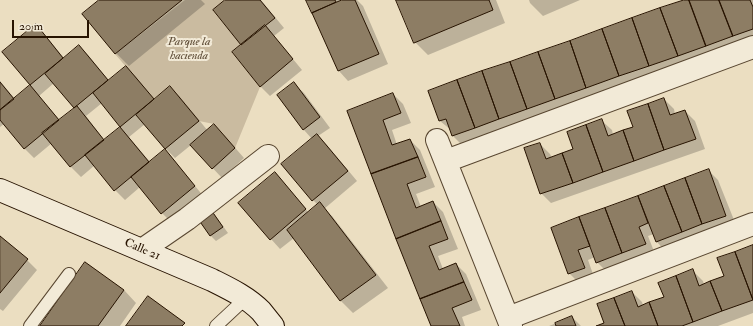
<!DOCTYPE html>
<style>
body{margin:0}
#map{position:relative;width:753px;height:326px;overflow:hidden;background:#ebdec1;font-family:"IM FELL Double Pica",serif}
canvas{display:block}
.scale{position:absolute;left:12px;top:20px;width:77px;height:18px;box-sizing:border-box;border:2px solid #271300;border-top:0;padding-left:5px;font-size:12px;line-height:14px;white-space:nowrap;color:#271300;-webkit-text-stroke:3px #f2ead7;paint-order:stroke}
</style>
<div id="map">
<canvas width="753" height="326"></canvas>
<div class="scale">20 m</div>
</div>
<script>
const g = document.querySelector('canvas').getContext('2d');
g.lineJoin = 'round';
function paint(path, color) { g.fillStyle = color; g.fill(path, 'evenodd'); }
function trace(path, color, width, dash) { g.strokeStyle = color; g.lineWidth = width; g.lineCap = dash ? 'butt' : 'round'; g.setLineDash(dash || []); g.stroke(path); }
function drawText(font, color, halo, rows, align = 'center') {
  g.font = font + ' "IM FELL Double Pica",serif'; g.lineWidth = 4; g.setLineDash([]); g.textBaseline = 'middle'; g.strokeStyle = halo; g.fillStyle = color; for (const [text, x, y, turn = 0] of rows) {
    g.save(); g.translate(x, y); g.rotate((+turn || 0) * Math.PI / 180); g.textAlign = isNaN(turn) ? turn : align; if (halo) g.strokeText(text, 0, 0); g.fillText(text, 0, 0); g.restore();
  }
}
const green = new Path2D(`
 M185,0H224V1L213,11L241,45L232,53L260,87L235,148L214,124L199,121L170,86L154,99L115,54Z`);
const shadow = new Path2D(`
 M101,0H201L205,4L129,66L116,53L84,14Z
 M225,0H261L284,28L274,36L302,70L270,96L260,86L242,45Z
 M307,0H340L341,1L344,0H357L363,6L388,64L348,81L339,71Z
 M397,0H496L505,23L428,55L415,42Z
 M529,0H580L543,16L530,3Z
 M687,0H753V42L462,145L452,135L451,130L440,121Z
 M36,26L45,35L64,58L79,46L89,56L109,81L126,67L136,77L155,100L170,87L180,97L208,131L224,135L244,158L222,178L191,145L175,158L165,148L145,124L129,137L150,162L164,150L174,160L204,197L172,223L162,213L140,187L125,200L115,190L95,165L81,177L71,167L52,143L34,158L24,148L4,124L0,127V81L15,99L31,85L4,52ZM54,83L75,108L60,121L39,96ZM102,103L121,127L105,141L86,116Z
 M294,84L304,93L330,128L318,136L327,145L357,181L324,209L332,216L388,288L353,313L340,300L294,238L280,249L271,239L284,183L309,213L318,205L313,200L312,139L304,130L278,95Z
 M393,94L403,104L411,123L392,130L397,145L410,140L420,150L435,187L416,194L421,207L433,202L443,212L458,249L438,256L443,269L456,264L466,274L481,310L462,317L465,326H432L348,111Z
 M664,99L674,109L675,114L685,111L695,121L705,149L551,203L541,193L540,144L550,154L552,158L575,150L602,121L612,130L613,135L634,128Z
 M708,170L718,180L736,225L666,252L657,242L654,234L648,236L655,254L607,272L597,262L595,257L588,260L594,277L579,283L569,273L552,228L605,209Z
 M209,208L214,214L228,233L216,241L211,236L197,216Z
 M0,238L27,260L37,270L3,311L0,309Z
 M753,246V313L718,326H599L605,324L632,292L642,302L643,306L665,298L693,271L703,281L704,285L725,277Z
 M124,290L136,303L120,326H42Z
 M572,317L581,326H549Z`);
const building = new Path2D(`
 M99,0H182L115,54L82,14Z
 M225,0H260L275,18L241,45L213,10Z
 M306,0H335L336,2L312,13Z
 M342,0H355L379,54L338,71L312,13Z
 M396,0H489L493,10L414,43Z
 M684,0H689L706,46L678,56L660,8Z
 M689,0H719L733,36L706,46Z
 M719,0H750L753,7V29L733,36Z
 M660,8L678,56L649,66L632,18Z
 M632,18L649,66L619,76L602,29Z
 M36,24L63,58L30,85L2,52Z
 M265,25L293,59L260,87L232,52Z
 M602,29L619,76L586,88L570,41Z
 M570,41L586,88L555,99L538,52Z
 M79,45L108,80L74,108L45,74Z
 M538,52L555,99L527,109L510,62Z
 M510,62L527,109L499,119L482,71Z
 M126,66L154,99L120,127L93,93Z
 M482,71L499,119L475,128L457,80Z
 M457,80L475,128L452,136L446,119L439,121L428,91Z
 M0,82L14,99L0,110Z
 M294,82L320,117L303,130L277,95Z
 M30,85L59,120L24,149L0,120V110Z
 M170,86L199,121L165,149L136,115Z
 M393,93L401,113L383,120L392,145L410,139L418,157L371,174L347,111Z
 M664,98L670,115L685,110L696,139L664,150L648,104Z
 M648,104L664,150L634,161L623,130L633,127L627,111Z
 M77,106L104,140L70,167L42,133Z
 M602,119L608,136L623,130L634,161L603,172L586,125Z
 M214,124L235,148L212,169L190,145Z
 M586,125L603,172L573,183L562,153L573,149L567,132Z
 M120,127L149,162L114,191L85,155Z
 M317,134L348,171L312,201L281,164Z
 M540,143L546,159L562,153L573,183L540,194L524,148Z
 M165,149L195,186L161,214L131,177Z
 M418,157L426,177L407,184L416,208L433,201L441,221L396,239L371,174Z
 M709,169L726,216L702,224L685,178Z
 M275,172L306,209L270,240L238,203Z
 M685,178L702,224L682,232L664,186Z
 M664,186L682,232L656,242L638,196Z
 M638,196L648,223L639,227L646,244L622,253L605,208Z
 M320,202L376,275L340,301L287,230Z
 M209,207L223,227L210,236L196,216Z
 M605,208L622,253L596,263L579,217Z
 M579,217L590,246L578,250L585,268L568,274L551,228Z
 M441,221L448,239L429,246L439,270L456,263L464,282L420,299L396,239Z
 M0,236L28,259L0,293Z
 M753,245V300L735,252Z
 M735,252L753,300L722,311L710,281L724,276L717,258Z
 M85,262L124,290L98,326H40Z
 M693,269L699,286L710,281L722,311L693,322L676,276Z
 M676,276L693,322L682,326H658L649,302L664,297L658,283Z
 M464,282L472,300L452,308L460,326H431L420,299Z
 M632,291L638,307L649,302L658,326H625L614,298Z
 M148,296L185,323L182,326H126Z
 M614,298L625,326H596L604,323L597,304Z
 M572,316L576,326H556L555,323Z`);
const lane = new Path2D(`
 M30,326L69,274
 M216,326L246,298`);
const street = new Path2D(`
 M437,140L511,326
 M446,161L753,47
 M142,250L187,219L268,156
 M508,318L753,224`);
const secondary = new Path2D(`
 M0,190L212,280C230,289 247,297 261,311C265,316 269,321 273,326`);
const parkNames = [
 ["Parque la",189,42],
 ["hacienda",189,56]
];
const streetNames = [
 ["Calle 21",142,250,23]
];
paint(green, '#cabba0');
paint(shadow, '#0003');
paint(building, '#8d7d64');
trace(building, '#271300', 1);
trace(lane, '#584630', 14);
trace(street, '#584630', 24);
trace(secondary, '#271300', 24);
trace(lane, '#f2ead7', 12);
trace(street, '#f2ead7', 22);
trace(secondary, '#f2ead7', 22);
drawText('italic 12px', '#604e38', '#f2ead7', parkNames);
drawText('12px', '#271300', '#f2ead7', streetNames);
</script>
